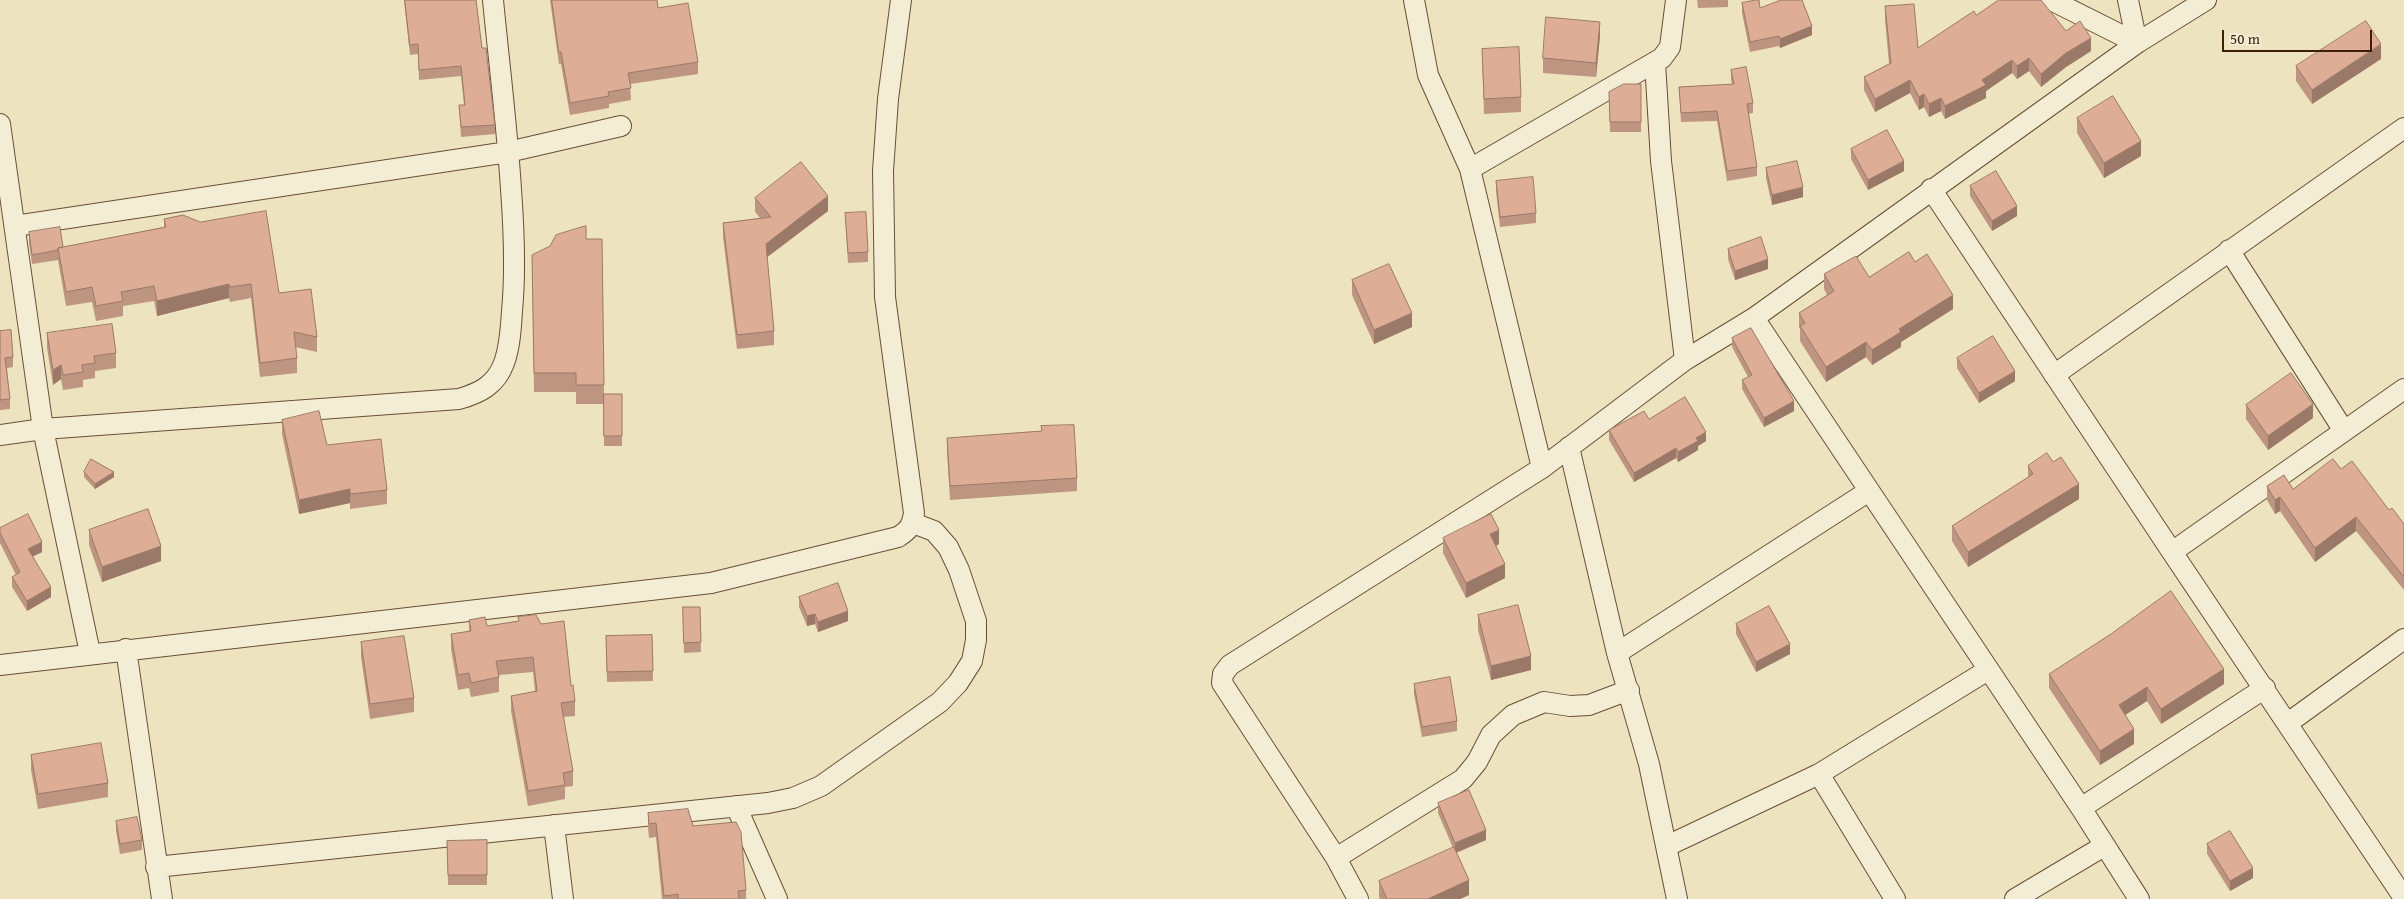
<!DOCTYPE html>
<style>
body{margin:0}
#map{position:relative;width:2404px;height:899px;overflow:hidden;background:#eee3bf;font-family:"Gentium Book Plus",serif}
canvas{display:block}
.scale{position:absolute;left:2222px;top:30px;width:150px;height:22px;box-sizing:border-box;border:2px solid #3d1e08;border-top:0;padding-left:6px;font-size:15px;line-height:18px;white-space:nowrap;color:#3d1e08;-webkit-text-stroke:4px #f4edd5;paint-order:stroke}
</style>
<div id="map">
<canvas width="2404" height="899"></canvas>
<div class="scale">50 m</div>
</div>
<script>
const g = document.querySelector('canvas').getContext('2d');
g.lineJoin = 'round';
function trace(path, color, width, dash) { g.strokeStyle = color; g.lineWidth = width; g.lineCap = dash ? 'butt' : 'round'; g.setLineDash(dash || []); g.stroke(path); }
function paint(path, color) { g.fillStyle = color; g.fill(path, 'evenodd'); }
const street = new Path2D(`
 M1414,0L1428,75L1470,169L1542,468
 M2051,0L2137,43
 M2128,0L2137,43
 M1655,62L1661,161L1685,360
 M0,124L43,429L90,653
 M1470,169L1662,58L1670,47L1676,0
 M1931,189L2172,552L2404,898
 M15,226L508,152L621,126
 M2229,250L2344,431
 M1754,318L2081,808L2139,899
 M2054,375L2404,128
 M0,435L43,429L459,399C480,393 496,385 504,363C510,347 511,327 512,311C516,270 514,230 511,189C507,126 499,63 493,0
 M1569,447L1617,653L1649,764L1677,899
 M2172,552L2404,389
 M126,649L162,899
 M1617,653L1869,491
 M0,665L711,583L898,537C909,530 912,526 914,513L885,297L883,171L888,99L901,0
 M2288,723L2404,639
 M1819,774L1895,899
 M736,806L777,899
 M2081,808L2265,688
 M554,825L563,899
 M1667,846L1819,774L1988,670
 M1336,858L1463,779L1477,762L1491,735L1513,715L1544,702L1570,706L1589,705L1629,690
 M156,867L768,803L793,798L821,786L940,702L958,683L972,661L976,640V621L959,570L948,547L934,531L913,523
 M1358,899L1336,858L1222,683L1223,674L1230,665L1542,468L1685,360L1754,318L2137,43L2206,0
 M2015,899L2104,846`);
const wall = new Path2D(`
 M404,0H476L482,48L495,125V134L461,137L459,105H464L461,76L419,80L418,54L410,55Z
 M550,0H657L658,8L698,62V74L630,84L631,100L609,104V108L570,115L561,64H559Z
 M1697,0H1728V7L1698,8Z
 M1742,3L1760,8L1812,35L1780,48L1779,46L1750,52L1742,13Z
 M1885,6L1918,48L1976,15L2066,31L2091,51L2066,67L2041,87L2029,71L2017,79L2012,73L1986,91V98L1945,119L1941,111L1929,117L1924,107L1919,110L1910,93L1875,112L1864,90V77L1889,64L1885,19Z
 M1600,36L1596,77L1543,73V58Z
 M1482,49L1521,97V112L1484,114Z
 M2381,59L2312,104L2296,81V66Z
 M1731,70L1753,103V113L1748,114L1757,167V176L1727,181L1717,121L1681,122L1679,87L1732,84L1731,79Z
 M1641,84V132H1610L1609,92Z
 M2077,118L2141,156L2104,178L2077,133Z
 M1851,149L1904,171L1868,190L1851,159Z
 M1766,168L1803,197L1772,205L1766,178Z
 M1496,181L1536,213V223L1500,227L1496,191Z
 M1970,186L2017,216L1992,231L1970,196Z
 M755,198L828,211L767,257L774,331V345L737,349L723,237V223L760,218L755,212Z
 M845,213L868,252V262L848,263Z
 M164,219L279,293L317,337V352L295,347L297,358V373L260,377L251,298L230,302L229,298L157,316L154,301L123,306V316L96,321L92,302L66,306L58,260L32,264L29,242V232L63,247L164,227Z
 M586,239H602L604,394H622V446H604V404H576V392H534L532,255Z
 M1728,249L1768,269L1735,280L1728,259Z
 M1915,262L1953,309L1901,342V347L1872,365L1866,357L1826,382L1800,341V329L1799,327V313L1827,295L1824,289V274L1869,277Z
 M1352,280L1412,327L1374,344L1352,295Z
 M0,331L13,357V367L7,368L10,399V409L0,410Z
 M47,333L116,353V368L95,371V378L83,380V387L63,390L61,379L53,385L47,348Z
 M1732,338L1794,411L1764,427L1742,389V380L1748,377L1732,347Z
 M1957,358L2015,381L1979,403L1957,368Z
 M2246,405L2313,418L2268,450L2246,419Z
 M1649,419L1706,441L1698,446V450L1678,462L1676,458L1634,482L1609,440V430Z
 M282,420L327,445L387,490V504L350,509V503L299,514L282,434Z
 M947,438L1077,478V491L950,500L947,451Z
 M2053,462L2079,499L1968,567L1952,541V526L2028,478V466Z
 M2341,469L2389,510L2404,524V590L2356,531L2315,562L2280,511L2275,514L2267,500V486L2293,489Z
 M84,472L114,477L95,489L84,477Z
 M0,528L42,552L33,556L51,597L27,611L12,587V577L16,575L0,543Z
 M89,530L161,561L102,582L89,545Z
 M1443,538L1499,544L1496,546L1505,578L1466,598L1443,553Z
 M799,597L848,621L818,632L815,624L807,626L799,607Z
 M683,607H700L701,652L684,653Z
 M1478,615L1531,670L1491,680L1478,630Z
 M469,620L487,626L518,621L571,686L575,701V716L563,717L573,771V786L565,787V799L528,806L511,711V696L535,692L533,672L499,675V692L471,697L469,688L458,690L451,649V634L469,631Z
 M1736,624L1790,654L1756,672L1736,634Z
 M652,635L653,681L607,682L606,636Z
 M361,642L414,698V712L370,719L361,657Z
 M2049,674L2224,684L2161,724L2147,701L2125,715L2134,744L2100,765L2049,688Z
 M1414,684L1457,721V731L1422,737L1414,694Z
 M31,755L108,783V797L38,809L31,770Z
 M1438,803L1486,840L1456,853L1469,895L1460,899H1380L1379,896V881L1453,848L1438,813Z
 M648,813L693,826L746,890V899H662L656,837L649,838L648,828Z
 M116,821L142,840V850L120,854L116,831Z
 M487,840V885H448L447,841Z
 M2207,844L2253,878L2230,891L2207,854Z`);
const shadedWall = new Path2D(`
 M1600,22V36L1596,77V63Z
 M1812,26V35L1780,48V39Z
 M2091,38V51L2066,67L2041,87V74L2066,53Z
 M2381,44V59L2312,104V90Z
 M2029,58V71L2017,79V66Z
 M2012,60V73L1986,91V98L1945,119V106Z
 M1910,80V93L1875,112V99Z
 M1924,94V107L1919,110V97Z
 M1941,98V111L1929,117V104Z
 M2141,141V156L2104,178V163Z
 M1904,161V171L1868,190V180Z
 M1803,187V197L1772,205V195Z
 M828,196V211L766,258V244Z
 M2017,206V216L1992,231V221Z
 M1768,259V269L1735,280V271Z
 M229,284V298L157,316V301Z
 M1953,295V309L1901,342V347L1872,365V350L1899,329Z
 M1412,313V327L1374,344V330Z
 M1866,342V357L1826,382V367Z
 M61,365V379L53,385V370Z
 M2015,371V381L1979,403V393Z
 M1794,401V411L1764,427V418Z
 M2313,404V418L2268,450V436Z
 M1706,432V441L1698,446V450L1678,462V452L1696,438Z
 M1676,448V458L1634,482V473Z
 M114,472V477L95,489V484Z
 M2079,484V499L1968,567V552Z
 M350,489V503L299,514V500Z
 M2280,497V511L2275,514V500Z
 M2356,517V531L2315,562V548Z
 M1499,530V544L1490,549V534Z
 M42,542V552L28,559V549Z
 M161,546V561L102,582V567Z
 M1505,564V578L1466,598V583Z
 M51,587V597L27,611V601Z
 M848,611V621L818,632V622Z
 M815,614V624L807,626V616Z
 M1790,644V654L1756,672V662Z
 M1531,656V670L1491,680V666Z
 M2224,669V684L2161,724V709Z
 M2147,687V701L2119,719V705Z
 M2134,729V744L2100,765V751Z
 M1486,830V840L1455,853V843Z
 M2253,868V878L2230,891V881Z
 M1469,880V895L1460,899H1428Z`);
const building = new Path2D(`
 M405,0H476L482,48H486L495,125L461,127L459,105H465L461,66L419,70L418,44L410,45Z
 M552,0H657L658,8L688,3L698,62L628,73L631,88L608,92L609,96L570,103L561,52H559Z
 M1756,0H1759L1760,8L1781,0H1802L1812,26L1780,39L1779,36L1750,42L1742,3Z
 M1999,0H2041L2066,31L2080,21L2091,38L2066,53L2041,74L2029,58L2017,66L2012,60L1982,80L1986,85L1945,106L1941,98L1929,104L1924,94L1919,97L1910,80L1875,99L1864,77L1891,63L1885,6L1914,4L1918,48L1974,11L1976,15Z
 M1546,17L1600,22L1596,63L1543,58Z
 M2366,21L2381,44L2312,90L2296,66Z
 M1519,47L1521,97L1484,99L1482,49Z
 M1746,67L1753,103L1747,104L1757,167L1727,171L1717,111L1681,113L1679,87L1734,84L1731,70Z
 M1624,84H1641V122H1610L1609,92Z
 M2113,96L2141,141L2104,163L2077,118Z
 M1887,130L1904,161L1868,180L1851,149Z
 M1797,161L1803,187L1772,195L1766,168Z
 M801,162L828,196L766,244L774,331L737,335L723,223L771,217L755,198Z
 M1996,171L2017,206L1992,221L1970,186Z
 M1533,177L1536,213L1500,217L1496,181Z
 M266,211L279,293L311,289L317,337L294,332L297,358L260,363L251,284L230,287L229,284L157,301L154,286L121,292L123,301L96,306L92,287L66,292L58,248L166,227L164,219L183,215L200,222Z
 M866,212L868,252L848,253L845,213Z
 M586,226V239H602L604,385H576V373H534L532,255L550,246L556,235Z
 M60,227L63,247L58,248V250L32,255L29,232Z
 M1761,237L1768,259L1735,271L1728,249Z
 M1909,252L1915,262L1927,254L1953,295L1899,329L1901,332L1872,350L1866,342L1826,367L1800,326L1805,323L1799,313L1834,291L1824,274L1856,256L1869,277Z
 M1389,264L1412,313L1374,330L1352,280Z
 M112,324L116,353L94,356L95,363L82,365L83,372L63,375L61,365L53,370L47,333Z
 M1751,328L1794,401L1764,418L1742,380L1752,375L1732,338Z
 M11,330L13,357L5,358L10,399L0,400V331Z
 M1993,336L2015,371L1979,393L1957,358Z
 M2291,373L2313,404L2268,436L2246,405Z
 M604,394H622V436H604Z
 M1685,397L1706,432L1696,438L1698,441L1678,452L1676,448L1634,473L1609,430L1644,411L1649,419Z
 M319,411L327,445L381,439L387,490L350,494V489L299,500L282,420Z
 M1074,425L1077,478L950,486L947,438L1042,431L1041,426Z
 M2047,453L2053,462L2061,457L2079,484L1968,552L1952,526L2033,474L2028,466Z
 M91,459L114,472L95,484L84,472Z
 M2333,459L2341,469L2352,461L2389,510L2392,508L2404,524V577L2356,517L2315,548L2280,497L2275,500L2267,486L2284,475L2293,489Z
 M148,509L161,546L102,567L89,530Z
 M28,514L42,542L28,549L51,587L27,601L12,577L20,572L0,533V528Z
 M1491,514L1499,530L1490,534L1505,564L1466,583L1443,538Z
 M838,583L848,611L818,622L815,614L807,616L799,597Z
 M2171,591L2224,669L2161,709L2147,687L2119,705L2134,729L2100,751L2049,674L2111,634Z
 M1518,605L1531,656L1491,666L1478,615Z
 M1769,606L1790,644L1756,662L1736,624Z
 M683,607H700L701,642L684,643Z
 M536,615L541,624L564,621L571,686L573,685L575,701L561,703L573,771L563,773L565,785L528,791L511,696L537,691L533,657L496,661L499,677L471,683L469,673L458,675L451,634L471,631L469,620L485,617L487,626L519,621L518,617Z
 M652,635L653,671L607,672L606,636Z
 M404,636L414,698L370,704L361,642Z
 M1450,677L1457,721L1422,727L1414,684Z
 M101,743L108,783L38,794L31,755Z
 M1469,790L1486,830L1455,843L1438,803Z
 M688,809L693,826L736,822L741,832L746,890L738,891L739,899H678V894L664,896L656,823L649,824L648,813Z
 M137,817L142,840L120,844L116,821Z
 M2230,831L2253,868L2230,881L2207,844Z
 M487,840V875H448L447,841Z
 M1454,847L1469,880L1428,899H1387L1379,881Z`);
trace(street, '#694f36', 22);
trace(street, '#f4edd5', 20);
paint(wall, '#be9580');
paint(shadedWall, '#9b7968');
paint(building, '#ddad95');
trace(building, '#9b7968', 1);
</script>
